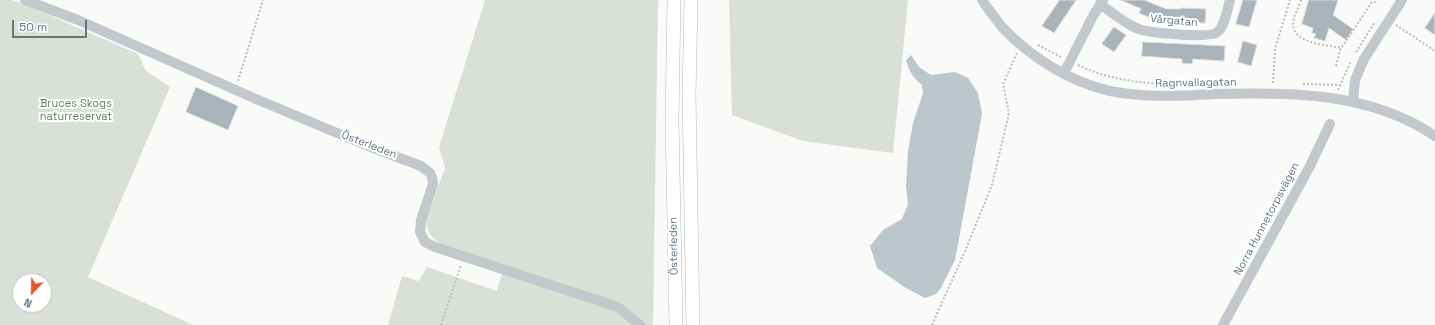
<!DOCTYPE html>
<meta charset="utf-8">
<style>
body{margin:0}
#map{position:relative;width:1435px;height:325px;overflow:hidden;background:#fafaf8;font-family:"Space Grotesk",sans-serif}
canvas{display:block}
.north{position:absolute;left:12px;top:273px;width:40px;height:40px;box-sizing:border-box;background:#fff;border:1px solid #c1c8cd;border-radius:50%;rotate:202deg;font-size:11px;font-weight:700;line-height:16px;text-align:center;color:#657683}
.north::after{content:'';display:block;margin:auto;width:14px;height:18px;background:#e4572e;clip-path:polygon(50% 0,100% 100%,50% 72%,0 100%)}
.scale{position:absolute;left:12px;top:20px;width:75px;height:18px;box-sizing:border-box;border:2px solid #657683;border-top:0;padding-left:5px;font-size:12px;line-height:14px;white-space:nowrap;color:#657683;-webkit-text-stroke:3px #fff;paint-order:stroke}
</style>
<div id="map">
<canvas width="1435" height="325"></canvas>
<div class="north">N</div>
<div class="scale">50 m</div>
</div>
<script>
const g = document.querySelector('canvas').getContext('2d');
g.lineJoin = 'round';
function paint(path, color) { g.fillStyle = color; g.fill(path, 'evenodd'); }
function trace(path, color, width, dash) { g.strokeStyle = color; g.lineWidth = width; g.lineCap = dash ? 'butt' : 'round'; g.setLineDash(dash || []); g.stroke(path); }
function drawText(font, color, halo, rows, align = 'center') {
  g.font = font + ' "Space Grotesk",sans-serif'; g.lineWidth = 4; g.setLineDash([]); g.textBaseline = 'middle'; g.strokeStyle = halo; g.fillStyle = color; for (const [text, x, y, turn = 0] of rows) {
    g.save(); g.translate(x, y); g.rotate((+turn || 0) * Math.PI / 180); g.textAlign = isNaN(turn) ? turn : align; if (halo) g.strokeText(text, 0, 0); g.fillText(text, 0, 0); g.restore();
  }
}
const green = new Path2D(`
 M0,0H12L19,2L138,54L146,71L170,87L88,277L193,325H0ZM20,281H44V305H20Z
 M485,0H658L653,325H388L402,276L419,281L427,267L497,291L504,266L439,244L429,233L425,221L445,168L439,147Z
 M729,0H908L893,153L803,141L732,115Z`);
const water = new Path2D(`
 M911,55L919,67L931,75L955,72L968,78L978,93L982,114L955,260L941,288L936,294L925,298L906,288L877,268L870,246L883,230L902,219L908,204L906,186L908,151L913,123L923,93L922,85C913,78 909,71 906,60Z`);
const building = new Path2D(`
 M1060,0H1076L1054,33L1042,26Z
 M1121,0H1144L1166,9H1181V8L1206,9L1205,23L1180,22V20L1158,19V21L1139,13L1141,9Z
 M1243,0H1257L1249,27L1236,24Z
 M1309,0H1338L1333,15L1353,29L1346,40L1329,28L1325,41L1314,38L1316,34L1312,33L1313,28L1302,24Z
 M1435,13V35L1425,28Z
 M1114,27L1126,35L1114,52L1102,44Z
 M1243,41L1257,45L1251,66L1238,62Z
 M1143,42L1225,46L1224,61L1193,59L1192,64L1182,63V59L1142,56Z
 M196,87L238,106L228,130L186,112Z`);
const path = new Path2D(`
 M1301,0C1299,8 1293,16 1293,24C1293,44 1328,45 1342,48
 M1374,3L1376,0
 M1396,25L1435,51
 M1038,45L1061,57
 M1356,52L1375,22
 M1078,65C1113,82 1154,85 1193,84
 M1336,66L1340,50L1372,2
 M238,81L263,0
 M1273,83L1275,49L1290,0
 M1303,84L1340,85
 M1338,90L1351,61
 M441,325L461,265
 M932,325L966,249L992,185L1009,113L1003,84L1017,53`);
const minor = new Path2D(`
 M25,0L78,20L256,99L368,146L421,166L430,173L432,177L433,184L421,220L420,232L425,242L435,247L618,307L640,325
 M982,0C988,9 995,18 1002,27C1030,57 1070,82 1110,91C1145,98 1181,96 1216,94C1291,92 1370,92 1435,136
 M1100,4C1111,12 1123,22 1136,28C1146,33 1207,38 1216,33C1225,28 1227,10 1230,0
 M1064,73L1093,16L1103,0
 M1353,101L1355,80L1364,59L1402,0
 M1223,325L1309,168L1330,124`);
const major = new Path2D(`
 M674,0L672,120L676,325
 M691,0L689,95L693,325`);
const streetNames = [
 ["Vårgatan",1174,21,5],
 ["Ragnvallagatan",1196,83,-1],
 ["Österleden",369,145,21],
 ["Norra Hunnetorpsvägen",1267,219,-62],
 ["Österleden",674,246,-91]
];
const parkNames = [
 ["Bruces Skogs",76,104],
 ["naturreservat",76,117]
];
paint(green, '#dadfd7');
paint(water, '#bbc7cb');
paint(building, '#aab3b9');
trace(building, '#dcdcda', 1);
trace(major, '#b5babe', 14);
trace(path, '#bbbfc2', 2, [2, 2]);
trace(minor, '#c3c8cc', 10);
trace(major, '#fff', 13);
drawText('11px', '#657683', '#fff', streetNames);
drawText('11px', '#687a64', '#fff', parkNames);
</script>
